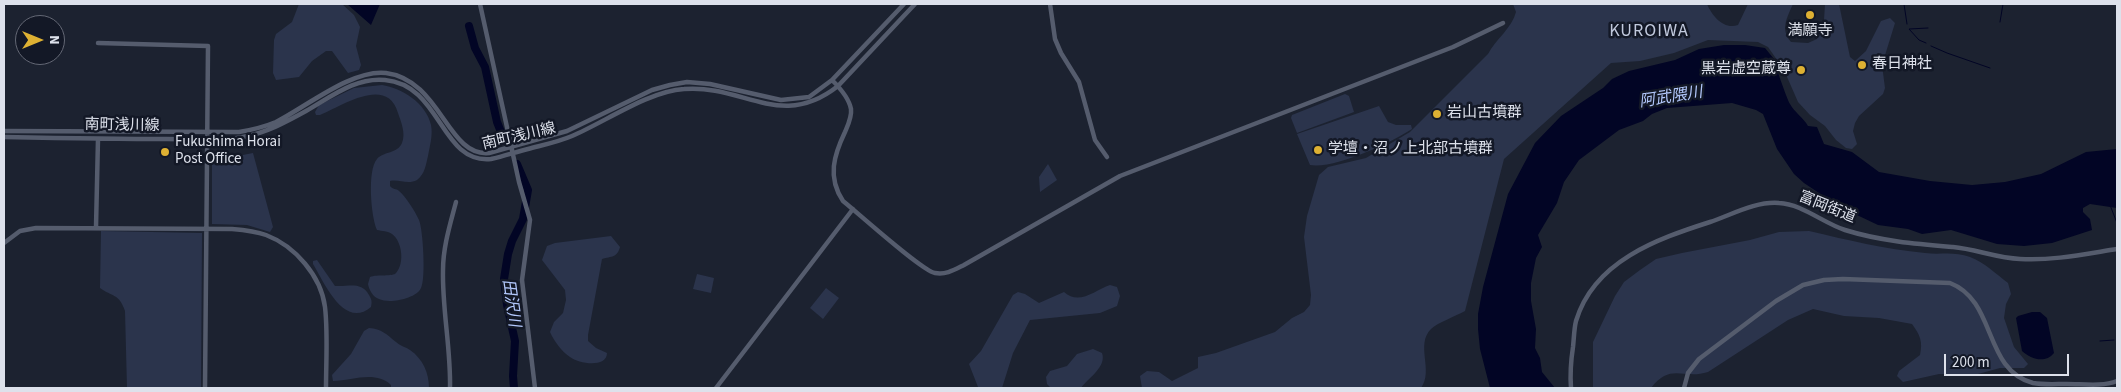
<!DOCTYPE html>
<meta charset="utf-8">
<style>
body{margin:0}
#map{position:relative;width:2121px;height:392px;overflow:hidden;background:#1c2230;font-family:"Source Sans 3",sans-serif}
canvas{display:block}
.frame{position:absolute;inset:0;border:5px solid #dde1eb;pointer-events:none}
.north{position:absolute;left:15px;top:15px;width:50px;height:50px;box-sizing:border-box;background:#131826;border:1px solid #646875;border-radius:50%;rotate:90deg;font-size:14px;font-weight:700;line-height:20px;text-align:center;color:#dde1eb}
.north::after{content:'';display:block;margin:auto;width:18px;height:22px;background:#deb133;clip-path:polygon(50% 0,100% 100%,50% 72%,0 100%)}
.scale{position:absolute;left:1944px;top:354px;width:125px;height:22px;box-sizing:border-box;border:2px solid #dde1eb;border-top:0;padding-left:6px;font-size:15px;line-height:18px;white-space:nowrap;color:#dde1eb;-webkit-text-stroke:4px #131826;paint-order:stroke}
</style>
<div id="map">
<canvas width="2121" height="392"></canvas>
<div class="frame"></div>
<div class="north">N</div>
<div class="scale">200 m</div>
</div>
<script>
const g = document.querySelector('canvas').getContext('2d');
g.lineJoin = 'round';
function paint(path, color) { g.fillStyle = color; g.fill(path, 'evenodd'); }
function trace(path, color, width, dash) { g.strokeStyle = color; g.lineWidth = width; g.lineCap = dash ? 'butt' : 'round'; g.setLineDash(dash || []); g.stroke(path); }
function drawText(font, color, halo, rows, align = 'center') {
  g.font = font + ' "Source Sans 3","Noto Sans JP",sans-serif'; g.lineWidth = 5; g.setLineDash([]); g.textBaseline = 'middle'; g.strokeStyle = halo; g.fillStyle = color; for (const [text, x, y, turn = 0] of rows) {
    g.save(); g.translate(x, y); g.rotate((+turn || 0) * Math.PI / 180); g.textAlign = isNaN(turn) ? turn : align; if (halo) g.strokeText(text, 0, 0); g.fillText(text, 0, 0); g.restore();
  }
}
const green = new Path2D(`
 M299,4H342L354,15L360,27L356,46L361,65L359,70L348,73L332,51H326L312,61L299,77L276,80L273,73L274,40L276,34L292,22Z
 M1513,4H1707C1712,16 1724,30 1738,25L1748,4H1793C1787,18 1780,29 1791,42L1808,43L1817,39L1824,20L1825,4H1839L1850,57L1855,61L1866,51L1881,21L1890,18L1895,23L1882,65L1885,88L1883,94L1859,116L1855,123L1853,131L1857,144L1852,149L1846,148L1836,140L1825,126L1810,115L1798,102L1784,70L1768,47L1758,42L1708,40L1674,53L1640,61L1611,63L1504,159L1465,311C1456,316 1437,323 1431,329C1415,345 1434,370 1421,388H1142L1140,376L1147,371L1159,372L1172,381L1198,368V357L1216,353L1275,332L1292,318L1304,312L1310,305L1311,295L1304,237L1307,216L1319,175L1328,167L1366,158L1410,132L1488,54C1496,39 1512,28 1516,12Z
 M382,85C402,88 426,103 431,125C433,135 430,145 428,156C426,164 425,174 417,180C408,185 399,179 390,181V186C393,190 396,188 399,191C406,197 415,211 419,220C423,229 426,279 421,288C416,299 389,304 379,299C373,297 369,290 368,284L370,277C377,274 393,277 396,273C405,263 402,241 392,234C388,231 382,231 377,230C371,217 367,170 377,159C384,151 397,154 402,143C406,133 401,122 398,113C387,75 342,106 320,115H316L315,112L319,105L354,88Z
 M1345,94L1349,96L1354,112L1297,133L1291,118L1292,115Z
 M1379,106L1388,122L1396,125H1411L1412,129C1390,143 1336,169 1310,165L1297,134Z
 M253,153L273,227L270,232L247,225L212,224V161Z
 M1048,164L1057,180L1040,192L1039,177Z
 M101,231L202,233L201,388H127L125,311C119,293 112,297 100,288Z
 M1809,231C1847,240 1885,249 1925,253C1941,255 1954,251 1970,257C1984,262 1996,274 2008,283L2011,294L2006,304L2004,318L2014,347L2028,364L2024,368H2000L1978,374H1939L1903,382L1897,376L1899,371L1920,355C1923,341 1920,335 1912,324L1879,318L1844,316L1813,309L1788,320L1708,372C1683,380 1671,362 1651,388H1593V342L1615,296L1624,282L1640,270L1656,259L1682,253L1750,240L1779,232Z
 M611,236L620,247C617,258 612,256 602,259L588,335V341L596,348L607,353C607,368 579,364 570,357C562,352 554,341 550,332L554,322L563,313L566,300L565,290L542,260L547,246L555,243Z
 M317,260L335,286C349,287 361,281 369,295C372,300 372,302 371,307C344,330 324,282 313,264V261Z
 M697,274L714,278L711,293L693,289Z
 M1110,285L1117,287L1120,296L1117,306L1100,313L1030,320L1013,353L1002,388L978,387L969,364L981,351L1013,295L1018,292L1025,294L1039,303L1064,292C1079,306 1095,290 1110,285Z
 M826,288L839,298L823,319L810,308Z
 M369,328C382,329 386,334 396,342C400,346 406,347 410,350C423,359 429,373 429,388H391V385C375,370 352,381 333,381L332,375L351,354L364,331Z
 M1093,349L1102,353C1107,367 1088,378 1081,388H1051L1047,384L1046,377L1050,371L1067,366L1077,354Z`);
const water = new Path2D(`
 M347,4H380L371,25Z
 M1724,45H1745L1765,48L1774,59C1774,62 1787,99 1790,104C1794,112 1803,117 1808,126L1817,127L1824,144L1852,152L1879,172L1930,181L1972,185L2005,182L2041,174L2086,152L2117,149V208L2090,204L2083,208V212L2090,219L2092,230L2052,243L2024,246L1997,244L1951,230L1922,234L1908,229L1878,225L1840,207L1804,183L1794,174L1777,149L1763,114L1756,110L1732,103L1667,108L1652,114L1643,121L1619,130L1579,160L1564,182L1557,203L1538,235L1542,247L1536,258L1531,283V301L1536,329L1535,348L1540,358L1542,372L1555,388H1490L1480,349L1478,329V314L1483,287L1508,194L1535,143L1561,116L1603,88L1612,79L1629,71L1675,60L1699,49Z
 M2032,312H2040L2047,318L2054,353C2045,364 2031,359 2022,351L2016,318L2018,316Z`);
const stream = new Path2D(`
 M1904,4L1907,24
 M2000,22L2003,4
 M1926,43L1919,40L1909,29L1928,28
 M1931,46L1947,53L1990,68
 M2110,205L2117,223
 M2100,341L2114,340`);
const river = new Path2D(`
 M469,26L475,48L485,67L497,122L501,132
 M514,388L513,376L515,341L507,305L504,279L508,254L512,241L523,219L528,190L517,164`);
const tertiary = new Path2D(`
 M480,4L519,182L530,220L522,280L535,388
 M1050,4L1055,39L1061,53L1079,82L1095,140L1107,157
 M98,43L208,46L205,388
 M832,80C840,88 849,98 851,109C852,117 848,125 845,132C834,155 827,177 843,201C858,213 922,271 935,273C946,275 954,270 964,265L1120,176L1453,47L1503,23
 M4,131L239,132C251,130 264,127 276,122C306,107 352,69 386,73C441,80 447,157 489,153L567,131L652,90L670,85L687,82L710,84L781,100L809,97L832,80L904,4
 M4,137C58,138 113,139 167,139C192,139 219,142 243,137C266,133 286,122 306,111C331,97 355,77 385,80C442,85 440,164 491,159C504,156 516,152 528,149C543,145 558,142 572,136C605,122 649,91 684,89C743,84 781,131 838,86L915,4
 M96,227L98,139
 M4,243L20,231L36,228L232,229C244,230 255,231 266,235C295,246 321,276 325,307C328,333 326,362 326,388
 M450,388C451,349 442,309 443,270C443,247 450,225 456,202
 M716,388L853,209
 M1571,388C1570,375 1571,360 1573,347C1574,338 1574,329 1576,321C1594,261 1657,239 1710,222C1731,215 1756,201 1779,203C1802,204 1823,223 1845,230C1880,241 1917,244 1953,247C1975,249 1997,258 2020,259C2052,261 2085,254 2117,249
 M1684,388L1688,373L1699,359L1776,301L1803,285L1824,280L1843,279L1950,283C1997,301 1983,370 2033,383C2044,385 2056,384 2067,384C2083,384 2102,387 2117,381`);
const markers = [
 [1810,15,5,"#deb133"],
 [1862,65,5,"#deb133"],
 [1801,70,5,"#deb133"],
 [1437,114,5,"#deb133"],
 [1318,150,5,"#deb133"],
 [165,152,5,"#deb133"]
];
const poiNames = [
 ["満願寺",1810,32,"center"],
 ["春日神社",1872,65],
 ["黒岩虚空蔵尊",1791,70,"right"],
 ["岩山古墳群",1447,114],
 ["Fukushima Horai",175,143],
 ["Post Office",175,160],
 ["学壇・沼ノ上北部古墳群",1328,150]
];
const streetNames = [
 ["南町浅川線",122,126,1],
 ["南町浅川線",519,137,-13],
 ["富岡街道",1827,208,22]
];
const waterNames = [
 ["阿武隈川",1671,98,-9],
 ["田沢川",510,303,82]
];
const quarterNames = [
 ["KUROIWA",1649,32]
];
paint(green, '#2b344c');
paint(water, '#020525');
trace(stream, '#020525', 1);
trace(river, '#020525', 8);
trace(tertiary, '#555c6d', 4.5);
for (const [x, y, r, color] of markers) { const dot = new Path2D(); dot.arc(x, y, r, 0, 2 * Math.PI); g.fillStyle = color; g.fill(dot); trace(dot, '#131826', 2); }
drawText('15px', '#dde1eb', '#131826', poiNames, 'left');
drawText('15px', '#dde1eb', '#131826', streetNames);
drawText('italic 16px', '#b2c7fb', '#131826', waterNames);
g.letterSpacing = '1px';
drawText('18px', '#c1c9dd', '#131826', quarterNames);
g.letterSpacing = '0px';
</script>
